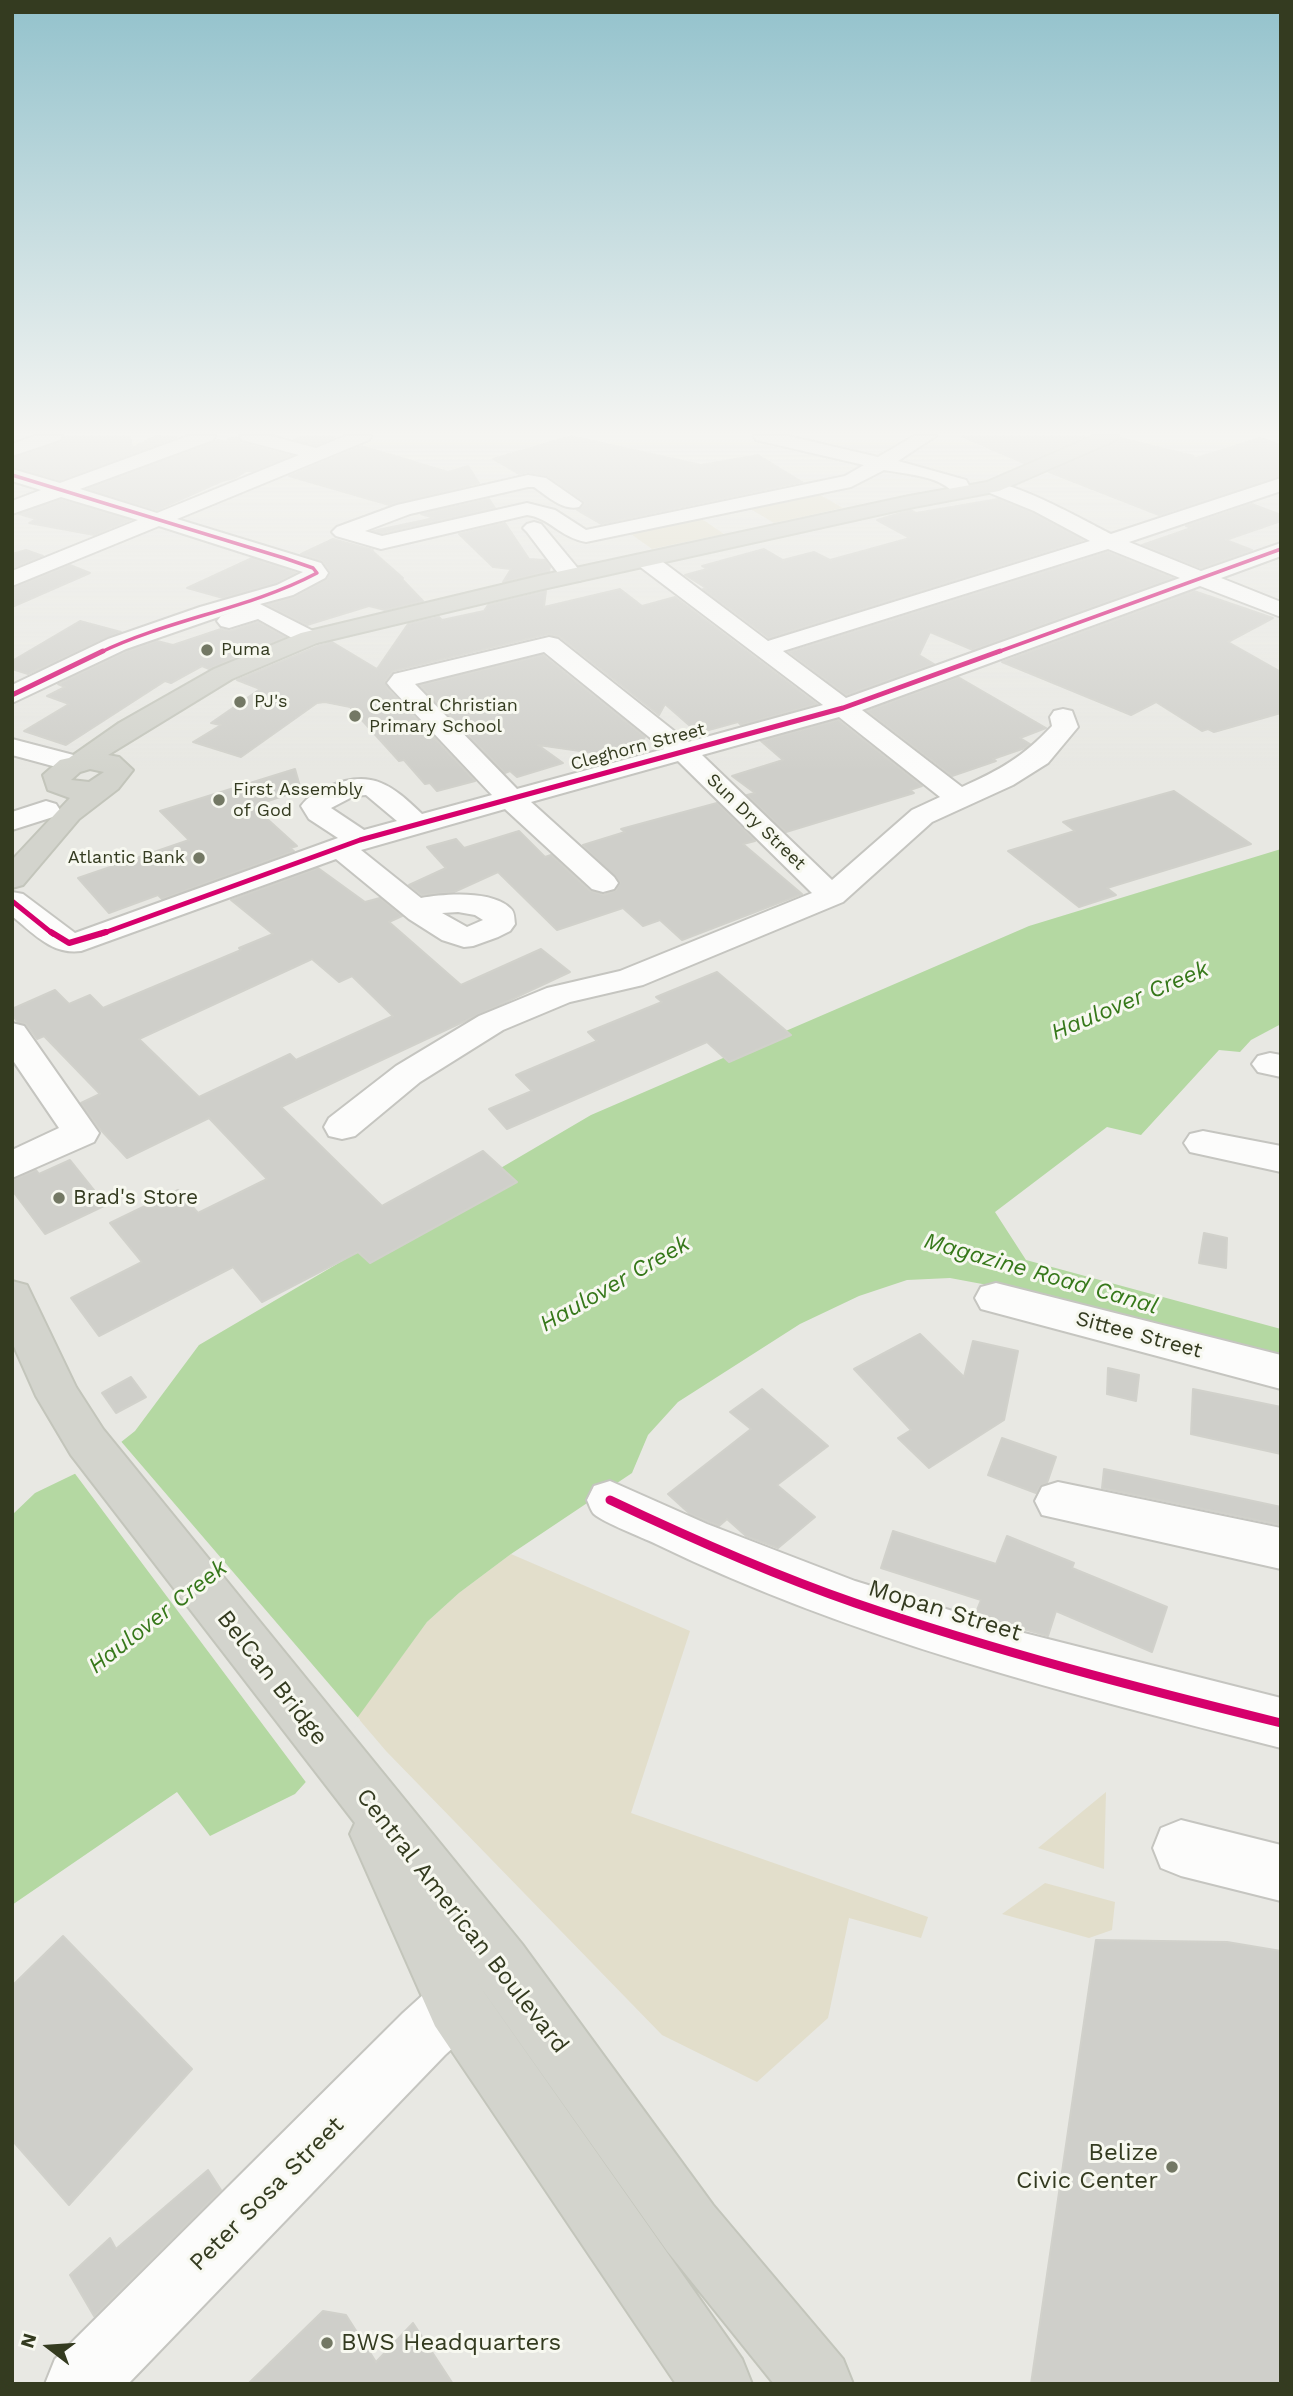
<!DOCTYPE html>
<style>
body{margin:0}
#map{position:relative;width:1293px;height:2396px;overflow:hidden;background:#e8e8e3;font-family:"Work Sans",sans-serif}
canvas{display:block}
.frame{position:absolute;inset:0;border:14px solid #343b20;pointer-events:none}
.north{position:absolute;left:14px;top:2312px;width:70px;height:70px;-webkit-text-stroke:5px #f7f8f0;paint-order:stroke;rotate:287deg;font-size:19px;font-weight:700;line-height:28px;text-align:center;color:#343b20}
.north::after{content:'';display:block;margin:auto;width:24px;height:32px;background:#343b20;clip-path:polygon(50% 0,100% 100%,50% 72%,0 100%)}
</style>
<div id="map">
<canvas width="1293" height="2396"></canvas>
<div class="frame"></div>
<div class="north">N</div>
</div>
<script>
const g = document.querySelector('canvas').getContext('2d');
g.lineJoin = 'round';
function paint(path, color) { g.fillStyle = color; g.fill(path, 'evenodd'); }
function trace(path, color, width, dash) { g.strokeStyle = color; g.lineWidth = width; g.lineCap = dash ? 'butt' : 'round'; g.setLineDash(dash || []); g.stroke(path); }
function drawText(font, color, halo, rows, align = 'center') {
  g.font = font + ' "Work Sans",sans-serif'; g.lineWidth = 6; g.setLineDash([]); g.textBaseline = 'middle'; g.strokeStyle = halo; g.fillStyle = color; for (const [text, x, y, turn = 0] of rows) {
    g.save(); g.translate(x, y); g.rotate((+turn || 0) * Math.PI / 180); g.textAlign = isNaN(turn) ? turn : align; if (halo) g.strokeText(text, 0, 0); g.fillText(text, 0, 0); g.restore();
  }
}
const green = new Path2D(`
 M815,492L843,508L774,523L747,507Z
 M699,517L724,534L652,549L628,532Z
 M511,1554L690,1631L631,1813L928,1917L921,1938L849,1918L828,2018L757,2082L662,2035L386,1751L357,1717L427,1622L459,1593Z
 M1106,1792L1104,1869L1038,1848Z
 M1045,1883L1115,1902L1112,1930L1089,1938L1002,1914Z`);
const water = new Path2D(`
 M1281,849V1024L1251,1040L1240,1052L1219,1050L1141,1135L1107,1127L995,1212L1026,1260L1281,1329V1355L1041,1295L950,1278L907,1280L859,1296L800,1324L678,1402L648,1435L632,1473L511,1554L459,1593L427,1622L331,1754L295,1794L210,1836L177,1792L12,1905V1515L35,1493L91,1466L135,1431L199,1345L591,1115L1029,926Z`);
const pier = new Path2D(`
 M119,1439L360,1720L334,1756L308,1785L73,1471L89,1463Z`);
const building = new Path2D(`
 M64,436H130L132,448L156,436L177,437L60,480L12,467V458L61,442Z
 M303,436H329L335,437L316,445L294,440Z
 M571,436L701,465L758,455L802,482L601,524L577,510L584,505V501L548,476L528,472L519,474L493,459Z
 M961,436H1086L1024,463Z
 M231,437L238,438L241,443L291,456L253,471H246L235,478L222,481L157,510L88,489L219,440L225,442Z
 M1120,438L1194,456L1193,459L1260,438L1281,445V476L1159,515L1049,472L1117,442Z
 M362,446L448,472L468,466L479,483L389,505L289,476Z
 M489,499L495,508L382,533L373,531L434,518L421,514Z
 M998,499L1033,513L1083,540L769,638L703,589L706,588L685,575L707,569L702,566L764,549L783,560L814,552L830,560L910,538L877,520L911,510L916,513Z
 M61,500L130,520L94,535L29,523L36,519L19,514Z
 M1252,504L1281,515V521L1226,540L1252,550L1201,568L1142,545L1191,528L1186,526Z
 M505,523L529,559L545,560L550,567L549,571L503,582L511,569L493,567L459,534Z
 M333,539L373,550L370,549L403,578H401L423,601L385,610L369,606L307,625L267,605L294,597L327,579L330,571L323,561L301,554Z
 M26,550L43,556L12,568V554Z
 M1108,552L1173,578L973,650L930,632L919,655L934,664L846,695L789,652Z
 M252,558L296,573L276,583L223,598L187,588Z
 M70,565L90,573L12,607V588Z
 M620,589L642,606L675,597L817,704L741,725L738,722L698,733L665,704L659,715L560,637L548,634L393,671L385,681L389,690L475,781L437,791L430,783L425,784L404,760L399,761L350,707L325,702L317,703L241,757L193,742L221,725L211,723L260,689L237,680L318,646L332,642L377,669L408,624L439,617L442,620L484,611L488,605L546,591L544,607Z
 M1194,591L1273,618L1228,642L1281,672V713L1214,732L1208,729L1202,731L1156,702L1131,715L1002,662Z
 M80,621L121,632L28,674L12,669V661Z
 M258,622L285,637L209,669L202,666L171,683L165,681L66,745L24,731L69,704L47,696L65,687L58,684L127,651L157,641L173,645L221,629L230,631Z
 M543,655L645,737L637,750L627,749L622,757L538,745L563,763L517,777L510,771L505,773L420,685Z
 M958,677L1046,728L1020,738L1030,744L1025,748L993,759L996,761L952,776L867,711Z
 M838,720L922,786L910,790L914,793L786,832L747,795L755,793L732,776L783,760L761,741Z
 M295,769L301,790L253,806L297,846L290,848L294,851L162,899L158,895L109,913L78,878L189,840L160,811Z
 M1174,791L1251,844L1107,888L1116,895L1079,907L1008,851L1075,831L1063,822Z
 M717,803L755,841L743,844L802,894L682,940L660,920L643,926L623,908L557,930L498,872L454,892L422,895L409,885L446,868L427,847L456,839L464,848L519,831L545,857L551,855L590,891L604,895L616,890L620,882L583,845L625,832L621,829Z
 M318,868L365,902L380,898L402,916L389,922L461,985L541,949L570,972L281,1107L382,1206L483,1151L517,1182L370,1263L358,1252L262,1302L233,1267L99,1336L71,1298L142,1262L110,1223L178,1190L198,1213L267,1179L209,1118L127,1158L99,1128L81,1103L100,1094L44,1036L37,1039L26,1024L18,1022L12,1015V1009L55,990L69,1004L90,995L103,1008L241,950L239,948L273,934L231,900ZM312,959L339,982L352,976L393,1016L296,1060L290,1054L199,1097L139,1039Z
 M717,972L791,1035L729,1062L707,1042L507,1129L489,1109L532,1091L516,1075L597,1041L588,1032L662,1002L656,997Z
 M70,1160L106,1205L45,1234L12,1190V1180L36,1170L39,1174Z
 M1204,1233L1227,1238L1226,1268L1199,1263Z
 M920,1334L964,1377L973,1341L1018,1351L1004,1420L929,1468L898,1438L911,1430L854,1369Z
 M1108,1368L1139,1375L1136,1401L1107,1394Z
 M131,1377L146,1397L116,1413L102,1393Z
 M762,1389L828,1446L777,1485L815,1517L778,1548L746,1536L727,1519L719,1526L690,1514L668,1494L751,1429L730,1412Z
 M1193,1389L1281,1407V1454L1191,1434Z
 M1002,1438L1056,1457L1047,1483L1040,1486L1036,1493L988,1475Z
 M1104,1469L1281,1507V1525L1102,1488Z
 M893,1531L996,1564L1007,1536L1074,1563L1072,1568L1167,1607L1152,1652L1056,1611L1048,1636L975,1615L981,1600L881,1568Z
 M63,1936L192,2069L69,2205L12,2140V1986Z
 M1096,1940L1227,1942L1281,1951V2384H1031Z
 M208,2170L221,2190L94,2316L70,2275L110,2238L116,2249Z
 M323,2311L346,2315L376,2362L413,2323L453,2384H248Z`);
const minor = new Path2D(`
 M35,436H62L60,440L12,456V444Z
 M188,436H215L213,440L80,489L157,513L299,455L242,440L240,436H271L316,448L345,436H371L369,440L177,519L321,563L328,573L325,578L293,595L260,604L317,633L321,638L317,643H301L258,619L229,628L221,626L217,621L221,616L233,612L126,649L12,703V685L108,639L200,607L277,585L303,572L159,526L12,586V571L138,520L61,497L12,514V501L41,490L12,481V469L60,483Z
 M754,436H788L878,457L914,436H936L898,461L966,480L972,491L969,495H955C943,476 906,474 884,470L851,487L586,542C559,537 550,518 527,515L381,549L336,536L332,532L337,527L397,505L528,475L546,478L582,503L579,507C563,511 547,496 534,487H528L410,514L365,531L382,536L527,503L555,510L586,530L845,476L864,465L756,440Z
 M1281,478V491L1129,542L1201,571L1281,543V556L1221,578L1281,602V617L1200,586L862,710L962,787C1000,770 1023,757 1052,726L1050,717L1054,711L1063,709L1072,711L1078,727L1048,763L1013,785L932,822L843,902L643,985L570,1002L503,1030L420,1082L355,1136L342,1139L329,1136L324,1127L329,1118L396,1066L479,1016L547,988L620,971L812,893L678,761L531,802L614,877L618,883L614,889L603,892L592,889L505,809L361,850L421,898C444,894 491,890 510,908C515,912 514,918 515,924L510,931L498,937L473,946L464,947L442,940L409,919L336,859L81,951C52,955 33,933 12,916V892L23,894L75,933L338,838L309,819L301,806C308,796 317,792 328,787C371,768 392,785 422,814L492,795L391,688L387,683L394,674L549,637L558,639L688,742L823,705L639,566L636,561L639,556H655L768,641L1090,541L1034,511L985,491L982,487L985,483C1008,477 1087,522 1111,534ZM1108,549L1180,578L846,698L783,651ZM544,652L664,749L517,789L415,684ZM839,717L940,797L912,810L832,880L702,755ZM366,795L397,821L364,830L331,808L354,796ZM458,912L475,915L483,920L467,927L442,913Z
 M534,522L541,524L580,571L583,576L580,581H564L527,532L523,528L527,524Z
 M12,739L85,758L89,764L85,770L75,772L12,755Z
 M46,801L56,804L60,810L56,816L12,830V812Z
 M12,1023L24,1026L99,1133L94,1142L12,1178V1150L59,1128L12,1059Z
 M1270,1053L1281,1055V1077L1258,1072L1252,1064L1258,1056Z
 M1203,1131L1281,1146V1172L1190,1152L1184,1143L1190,1134Z
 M996,1283L1281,1355V1389L981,1309L975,1298L981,1287Z
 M610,1481L707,1524L855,1581L1024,1633L1281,1698V1748C1069,1694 853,1640 656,1544C642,1537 604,1523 594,1514C591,1511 589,1504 587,1500L594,1486Z
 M1058,1482L1281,1528V1569L1042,1515L1035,1501L1042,1487Z
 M1181,1820L1281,1845V1901L1181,1876L1161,1868L1153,1848L1161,1828Z
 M456,1975L477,1984L486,2005L477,2026L445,2055L128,2384H45L55,2359L403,2013L435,1984Z`);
const major = new Path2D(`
 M1093,436H1118L1116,440L999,491L909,508L543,589L317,643L232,679L108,755L119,757L133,770L118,789L79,819L23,885L12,888V860L70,798L48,790L43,775L60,760L69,758L119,723L214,669L301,633L543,575L909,496L987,482ZM90,769L104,772L89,782L71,780L80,772Z
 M12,1281L27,1285L76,1387L103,1429L522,1944L713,2205L843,2359L853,2384H774L667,2251L474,1978L742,2359L752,2384H676L435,2026L350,1834L355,1823L71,1455L36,1396L12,1342Z`);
const cyclewayFar3 = new Path2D(`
 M12,475L284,558L313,568L317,573C249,609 169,619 99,653
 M995,653L1281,549`);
const cyclewayFar2 = new Path2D(`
 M12,695L103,651
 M12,901L53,934
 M101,934L360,840L843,708L1000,651`);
const cyclewayFar1 = new Path2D(`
 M51,932L69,943L106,932`);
const cycleway = new Path2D(`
 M610,1500C690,1538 771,1574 855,1603C995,1651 1138,1688 1281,1723`);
const markers = [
 [207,650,7,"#737864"],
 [240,702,7,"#737864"],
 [355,716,7,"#737864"],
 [219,800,7,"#737864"],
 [199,858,7,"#737864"],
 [59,1198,7,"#737864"],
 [1172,2167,7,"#737864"],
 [327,2343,7,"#737864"]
];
const farPoinames = [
 ["Puma",221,650],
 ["PJ's",254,702],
 ["Central Christian",369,706],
 ["Primary School",369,727],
 ["First Assembly",233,790],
 ["of God",233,811],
 ["Atlantic Bank",185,858,"right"]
];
const farStreetnames = [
 ["Cleghorn Street",638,747,-15],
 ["Sun Dry Street",756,822,44]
];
const poiNames = [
 ["Brad's Store",73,1198]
];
const streetNames = [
 ["Sittee Street",1139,1335,15]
];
const waterNames = [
 ["Haulover Creek",1130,1001,-23],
 ["Magazine Road Canal",1041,1274,16],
 ["Haulover Creek",615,1284,-30],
 ["Haulover Creek",158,1617,-38]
];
const nearStreetnames = [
 ["Mopan Street",945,1611,17],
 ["BelCan Bridge",272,1678,52],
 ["Central American Boulevard",462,1921,52],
 ["Peter Sosa Street",267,2194,-45]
];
const nearPoinames = [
 ["Belize",1158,2153],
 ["Civic Center",1158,2181],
 ["BWS Headquarters",341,2343,"left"]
];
paint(green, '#e2decb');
paint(water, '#b4d8a2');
paint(pier, '#e8e8e3');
paint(building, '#cfcfca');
trace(building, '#d1d1cb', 2);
trace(minor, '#c5c5c0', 4);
trace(major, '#c3c5bb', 4);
paint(minor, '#fcfcfb');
paint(major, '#d3d4cd');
trace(cyclewayFar3, '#d6006c', 3.5);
trace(cyclewayFar2, '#d6006c', 5);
trace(cyclewayFar1, '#d6006c', 6);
trace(cycleway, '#d6006c', 9);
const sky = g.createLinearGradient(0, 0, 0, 772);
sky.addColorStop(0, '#93c2cc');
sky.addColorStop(0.56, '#f5f5f2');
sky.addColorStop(1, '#f5f5f200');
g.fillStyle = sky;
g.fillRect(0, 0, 1293, 772);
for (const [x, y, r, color] of markers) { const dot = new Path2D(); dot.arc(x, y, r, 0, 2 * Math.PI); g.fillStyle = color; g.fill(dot); trace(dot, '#f7f8f0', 2.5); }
drawText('18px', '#343b20', '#f7f8f0', farPoinames, 'left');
drawText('18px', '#343b20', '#f7f8f0', farStreetnames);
drawText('21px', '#343b20', '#f7f8f0', poiNames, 'left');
drawText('21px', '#343b20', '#f7f8f0', streetNames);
drawText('italic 23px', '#36781a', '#f7f8f0', waterNames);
drawText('24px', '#343b20', '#f7f8f0', nearStreetnames);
drawText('24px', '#343b20', '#f7f8f0', nearPoinames, 'right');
</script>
